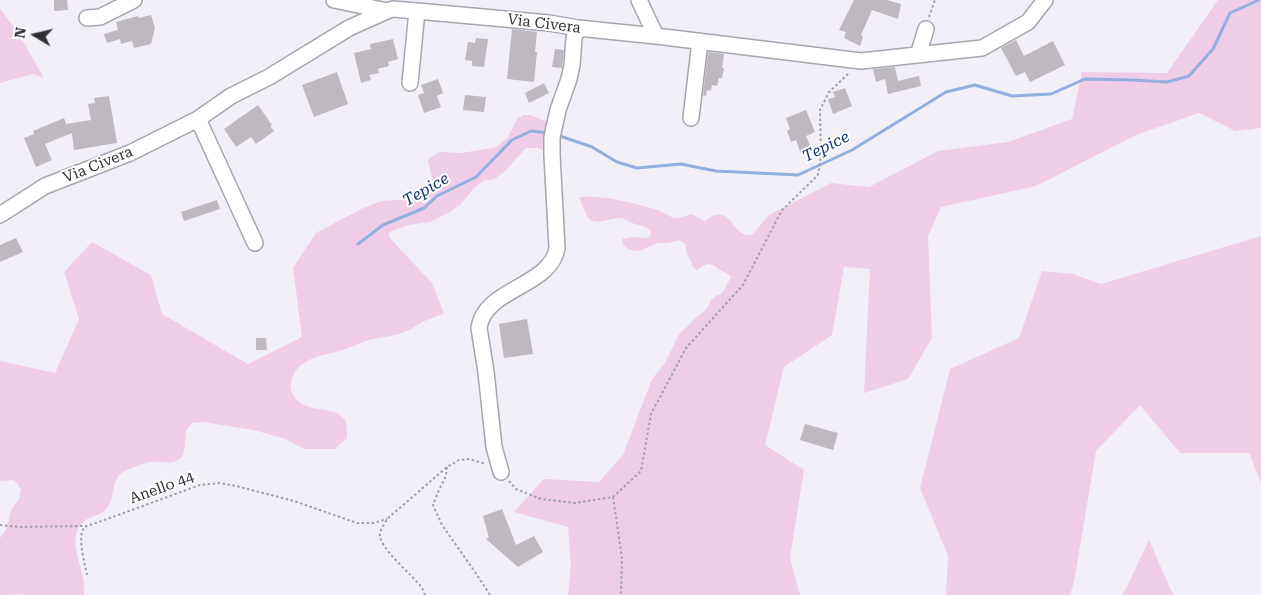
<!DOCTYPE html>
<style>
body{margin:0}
#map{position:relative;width:1261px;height:595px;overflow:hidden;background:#f2eff8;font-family:"Roboto Serif",serif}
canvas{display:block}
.north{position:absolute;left:10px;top:10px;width:50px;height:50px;-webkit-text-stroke:4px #fff;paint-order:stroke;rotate:279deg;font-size:14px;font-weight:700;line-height:20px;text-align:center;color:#313033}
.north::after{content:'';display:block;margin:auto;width:18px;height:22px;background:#313033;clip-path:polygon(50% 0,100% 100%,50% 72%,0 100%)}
</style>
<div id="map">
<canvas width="1261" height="595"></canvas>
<div class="north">N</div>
</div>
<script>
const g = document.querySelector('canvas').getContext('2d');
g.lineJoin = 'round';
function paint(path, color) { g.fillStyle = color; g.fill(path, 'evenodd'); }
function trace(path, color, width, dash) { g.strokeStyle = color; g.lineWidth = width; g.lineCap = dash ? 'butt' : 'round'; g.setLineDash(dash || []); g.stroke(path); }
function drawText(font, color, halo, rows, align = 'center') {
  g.font = font + ' "Roboto Serif",serif'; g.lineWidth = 4; g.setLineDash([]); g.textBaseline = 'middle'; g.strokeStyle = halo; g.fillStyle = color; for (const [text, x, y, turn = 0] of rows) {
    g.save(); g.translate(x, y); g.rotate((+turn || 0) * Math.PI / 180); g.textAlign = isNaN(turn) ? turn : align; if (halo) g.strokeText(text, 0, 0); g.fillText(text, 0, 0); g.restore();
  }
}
const green = new Path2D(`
 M1218,0H1261V128L1235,131L1199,113L1136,135L1036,186L941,207L928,236L932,338L908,379L864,393L870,269L844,267L832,335L784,367L765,445L804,470L790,558L800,595H568L571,565L568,527L514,512L544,479L599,482L623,455L652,379L665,363L679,334L687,327L694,319L706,310L712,299L716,296L721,294L724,290L731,277C727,273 724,272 720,270C709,262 708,263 697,270L693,267C692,261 688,258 687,253C685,249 687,245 683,242C678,238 672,243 667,243C663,244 660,242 656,244C642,249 636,256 623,245L622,239L632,237L647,238L651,235L650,230C645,226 641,226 635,224C630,223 626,219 621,218C611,217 597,226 590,219C584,214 583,204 579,198C593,192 642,205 657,210C663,212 669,217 675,218C680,218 686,216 691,214L705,221C708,219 712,216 715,215C732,210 733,237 752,235L769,215L831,183L869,187L938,151L1008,142L1072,119L1082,72L1167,73Z
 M0,8L18,33L44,78L33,74L0,83Z
 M524,115H531L551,124L547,151L537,148H526L503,173L494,179L483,181L474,188L460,205L450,212L430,222L408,225L389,232V237L432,283L444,313C436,317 427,319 419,324C413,327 409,331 402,333C392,337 380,337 369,340C359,343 350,348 340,351C324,355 302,358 294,374C290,382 289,389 294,396C306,415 333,404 344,419C347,424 347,432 347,438L335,449H304L285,439L254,430L203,422L192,423C190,426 187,429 186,432C184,441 187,455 178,460C169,465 160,461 152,462C145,462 125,470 120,474C111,484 115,499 106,509C97,519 81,514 76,535C72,553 87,575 84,595H25L14,594L13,595H0V538L6,530L12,508L19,499L21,489L14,480L0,481V361L55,373L79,319L64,272L92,242L151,275L162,314L248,364L302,337L293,268L316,233L361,209L381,201L411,199L424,194L433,182L428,160L434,155L440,152L462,153L497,147L508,137L517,119Z
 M1261,236V483L1249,453H1180L1140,405L1096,451L1074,582L1070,595H946L948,556L920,488L950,369L1019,338L1042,271L1073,274L1101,284Z
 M1149,540L1173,595H1123Z`);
const stream = new Path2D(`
 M557,135L592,147L617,162L637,168L681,164L716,171L798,175L852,150L946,92L975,85L1012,96L1051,94L1085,79L1132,80L1167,82L1189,76L1213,49L1230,13L1259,0
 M358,244L383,225L417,211L424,208L437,196L476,177L512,140L531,131L549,133`);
const building = new Path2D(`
 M54,0H67L68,10L54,11Z
 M854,0H887L901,4L898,19L872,10L861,35L863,37L860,46L844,38L846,32L839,30Z
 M151,15L155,28L151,44L134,48L132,41L121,44L120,39L107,43L104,34L118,30L116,22L138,16L139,18Z
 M512,29L537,32L535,52H537L534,82L507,79Z
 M476,38L488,39L484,67L472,66V61L465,60L468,42L475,43Z
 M393,39L398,59L388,62L389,66L378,69L379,73L369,75L371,80L361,83L354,53L371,49L370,44Z
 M1016,40L1024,56L1053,41L1065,65L1030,82L1025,72L1016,76L1001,48Z
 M555,49L564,50L562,68L552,67Z
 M708,52L724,54L722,68H724L722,78H719L717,86L712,85L711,91L707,90L706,96L703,95Z
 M895,67L898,81L919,76L921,86L888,94L885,79L876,82L873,69Z
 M337,72L348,104L314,117L302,85Z
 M438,79L443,93L437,96L441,107L424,113L418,95L424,93L421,85Z
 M544,83L549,93L529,103L525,93Z
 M845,88L852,106L833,114L828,99L835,97L833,92Z
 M465,95L486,97L484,112L463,110Z
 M109,96L117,143L74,150L72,133L45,144L52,160L36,167L24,138L34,134L33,131L64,118L66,124L91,120L88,104L95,103L94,98Z
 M258,105L272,125L270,126L274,131L256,144L251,137L236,147L224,129Z
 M806,110L815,132L806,136L812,150L801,154L796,140L791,142L787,131L790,129L786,118Z
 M217,200L220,209L184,221L181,212Z
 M16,238L23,252L0,262V245Z
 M527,319L533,354L504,358L499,324Z
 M256,338H266L267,350H256Z
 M805,424L838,433L833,450L800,440Z
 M502,509L516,545L534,536L543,552L518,567L486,539L489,538L483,516Z`);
const path = new Path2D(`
 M929,17L935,0
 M447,467L446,476L439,490L433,505L442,525L475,572L490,595
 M509,481L516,489L541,499L575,503L613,497L641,471L651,414L686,348L743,285L782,210L818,175L821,156L820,110L829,92L849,73
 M613,497L622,558L621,595
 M0,525L19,527L87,526L110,518L200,485L220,483L236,486L294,501L357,523H374L387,519
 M87,575C85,565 79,542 82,532C83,529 84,528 87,526
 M425,595C424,593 423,589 422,588C414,576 377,547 380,533C381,528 385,523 387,519L447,467L459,460L469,459L486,464`);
const minor = new Path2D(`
 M334,0L387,11
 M639,0L656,36
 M87,18L100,17L134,0
 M918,55L926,29
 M410,83L417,11
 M691,118L700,41
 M198,119L255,243
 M0,215L45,186L130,153L198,119L231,96L269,77L349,28L387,11L393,9L417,11L549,23L578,28L656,36L861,61L982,48L1028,22L1045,0
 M501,472L494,447L486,372L479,328C484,288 551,287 557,248L552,155V137L558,110L569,79L572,65L574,38L578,28`);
const streetNames = [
 ["Via Civera",544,24,7],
 ["Via Civera",98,165,-22],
 ["Anello 44",162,488,-20]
];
const waterNames = [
 ["Tepice",826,147,-26],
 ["Tepice",426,190,-30]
];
paint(green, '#f0cde6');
trace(stream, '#92afe0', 3);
paint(building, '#beb9c0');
trace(minor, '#a7a5ad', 18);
trace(path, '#a29fa6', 2, [2.5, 2.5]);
trace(minor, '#fff', 15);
drawText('15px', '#313033', '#fff', streetNames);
drawText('italic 16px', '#13346e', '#fff', waterNames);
</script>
